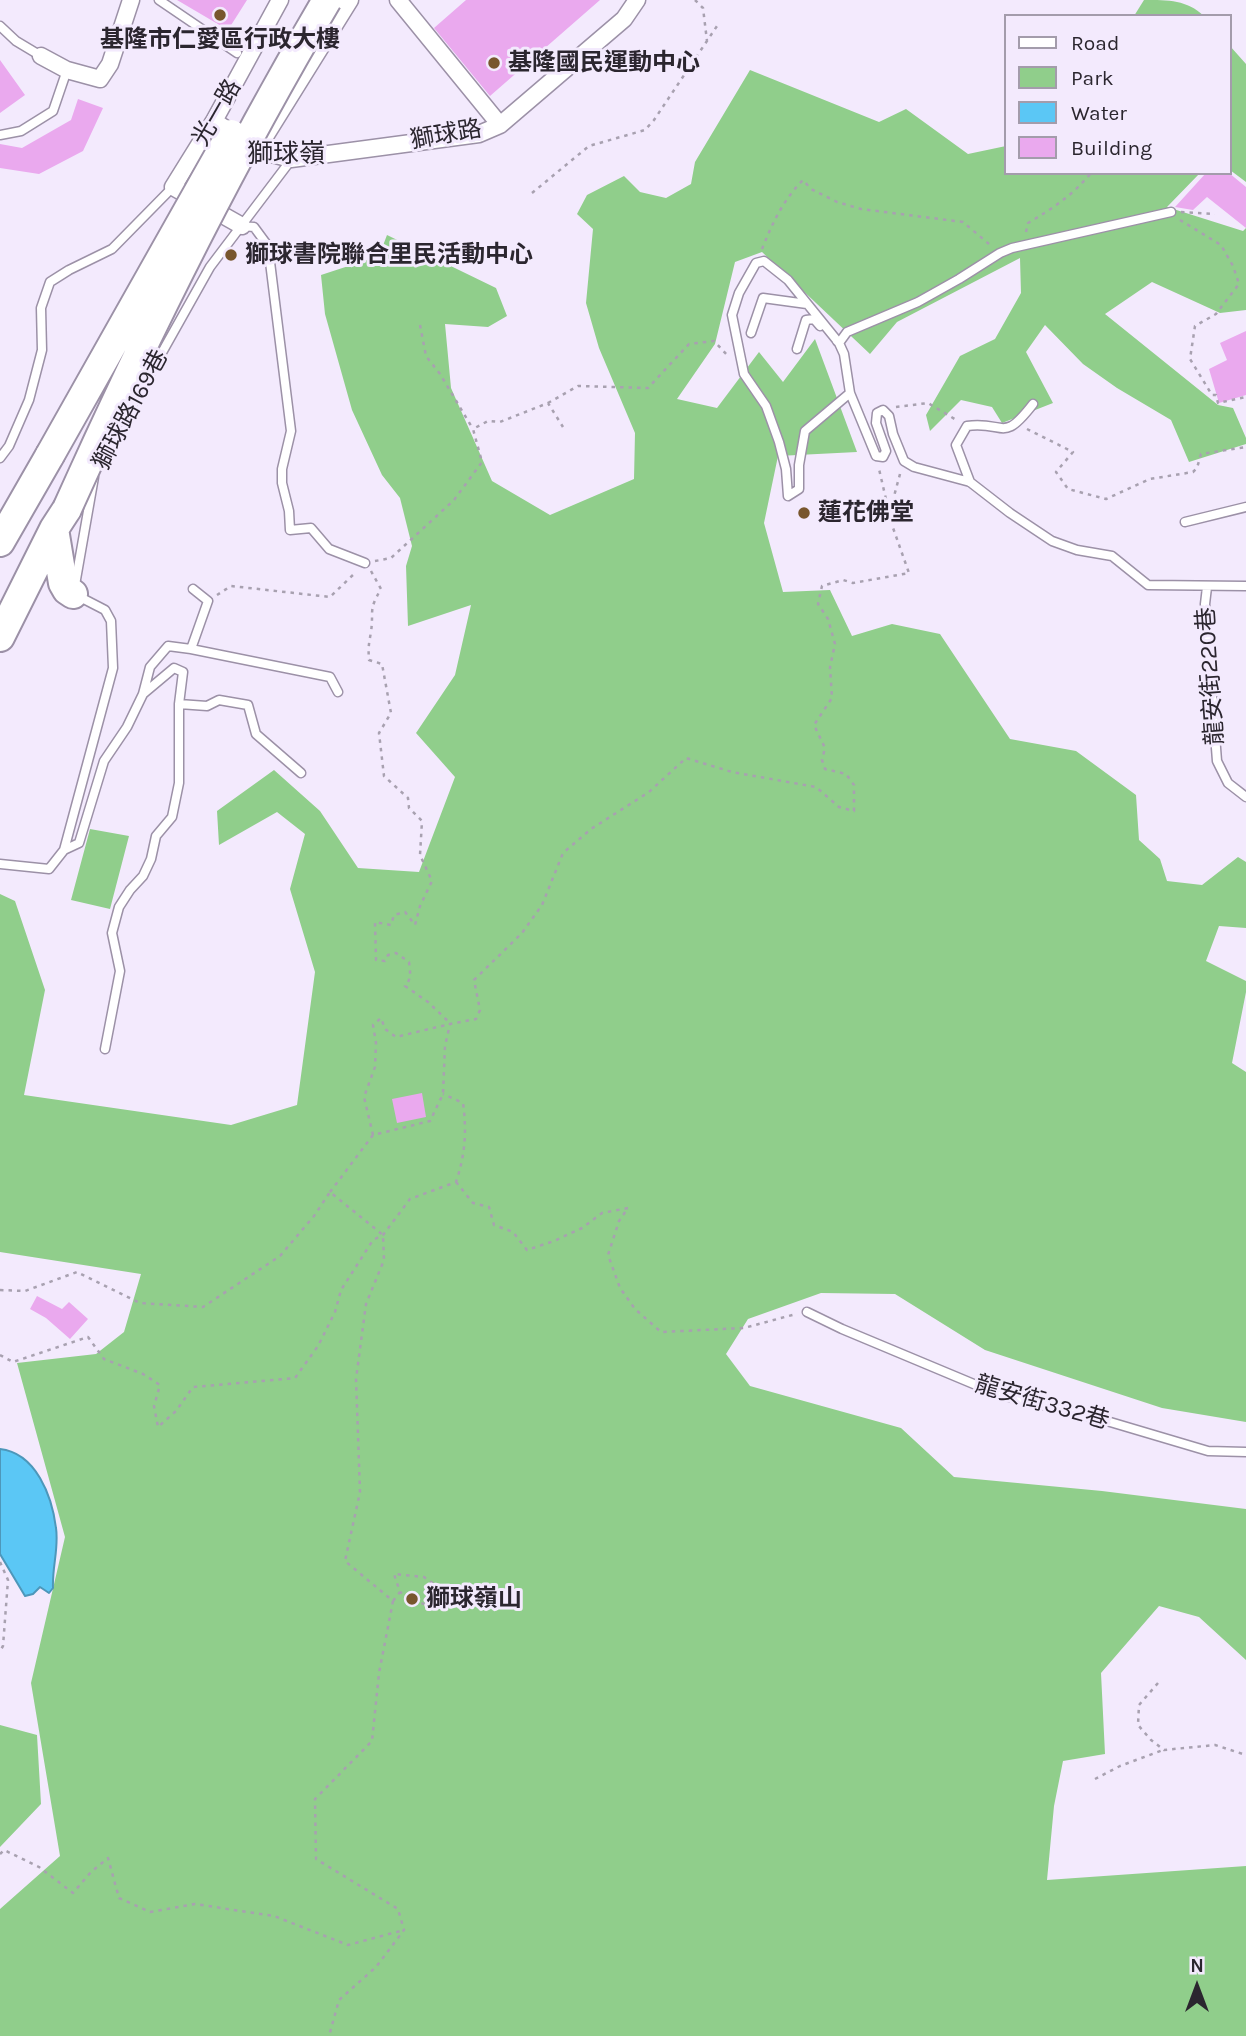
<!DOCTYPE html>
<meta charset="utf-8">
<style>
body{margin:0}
#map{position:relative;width:1246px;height:2036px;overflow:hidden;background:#f3eafd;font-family:Karla,sans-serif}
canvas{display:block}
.legend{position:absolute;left:1004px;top:14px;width:228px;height:161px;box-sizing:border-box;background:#f3eafd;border:2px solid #a39cab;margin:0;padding:9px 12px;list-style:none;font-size:21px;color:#2b262f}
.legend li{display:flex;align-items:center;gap:14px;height:35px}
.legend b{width:35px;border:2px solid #a39cab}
.north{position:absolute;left:1162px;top:1952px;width:70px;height:70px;-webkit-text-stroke:5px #f3eafd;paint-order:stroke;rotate:0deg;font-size:19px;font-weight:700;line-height:28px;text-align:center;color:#2b262f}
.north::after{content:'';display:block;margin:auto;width:24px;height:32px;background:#2b262f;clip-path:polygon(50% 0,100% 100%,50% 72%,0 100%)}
</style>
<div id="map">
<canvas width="1246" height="2036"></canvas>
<ul class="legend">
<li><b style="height:9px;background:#fff"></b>Road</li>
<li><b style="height:19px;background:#90ce8b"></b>Park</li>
<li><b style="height:19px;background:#5bc7f5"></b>Water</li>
<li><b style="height:19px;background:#eaa9ee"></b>Building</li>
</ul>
<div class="north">N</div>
</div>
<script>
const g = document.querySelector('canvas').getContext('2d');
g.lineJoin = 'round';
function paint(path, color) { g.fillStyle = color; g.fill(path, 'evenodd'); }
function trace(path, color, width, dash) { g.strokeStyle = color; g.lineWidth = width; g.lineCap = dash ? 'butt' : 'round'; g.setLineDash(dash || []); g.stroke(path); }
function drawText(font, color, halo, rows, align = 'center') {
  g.font = font + ' Karla,"Noto Sans TC",sans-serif'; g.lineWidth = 6; g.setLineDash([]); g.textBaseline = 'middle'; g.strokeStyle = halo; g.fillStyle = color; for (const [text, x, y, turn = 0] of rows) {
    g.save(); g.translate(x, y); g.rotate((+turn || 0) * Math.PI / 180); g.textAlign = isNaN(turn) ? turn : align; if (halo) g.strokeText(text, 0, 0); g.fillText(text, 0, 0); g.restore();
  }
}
const green = new Path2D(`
 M1144,0C1169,0 1187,0 1204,16H1134Z
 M1230,46L1246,64V182L1230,170Z
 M750,70L879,122L906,109L968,154L1006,146V173H1200L1167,207L1243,231L1246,228V310L1220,313L1152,282L1105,314L1218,405L1233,408L1246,438V444L1189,462L1171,420L1117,388L1083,364L1045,325L1026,352L1053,403L1002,423L992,407L961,400L930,431L926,415L960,356L995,339L1021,293L1020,258L897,322L870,354L762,252L735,262L715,344L677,399L717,408L759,352L783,382L815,339L857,452L778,456L764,523L783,592L830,590L852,636L892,624L940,634L1010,739L1076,751L1136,795L1139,840L1160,859L1167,881L1202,885L1238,857L1246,862V928L1219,926L1206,961L1246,981V992L1232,1063L1246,1072V1422L1162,1408L985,1350L895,1294L821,1293L748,1319L726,1354L750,1386L901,1428L954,1477L1102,1491L1246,1509V1660L1199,1617L1159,1606L1101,1673L1105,1754L1063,1761L1054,1806L1047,1880L1246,1866V2036H0V1909L60,1856L31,1683L65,1537L17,1363L96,1354L124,1332L141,1274L0,1252V894L15,901L45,990L24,1095L231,1125L297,1105L315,972L290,889L305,834L277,812L219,845L217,811L274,770L320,811L358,868L419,872L455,777L416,733L455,675L471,605L408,626L406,566L412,546L400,498L382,475L352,410L325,314L321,275L379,256L387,235L496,288L507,316L488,327L445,324L451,388L492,481L550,515L634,479L635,433L599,348L586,303L593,229L577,214L587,195L624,176L640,192L666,198L691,184L695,162Z
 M90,829L129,836L110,909L71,900Z
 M0,1725L37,1735L41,1804L0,1847Z`);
const water = new Path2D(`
 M0,1449C36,1453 52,1496 56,1528C59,1548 52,1567 53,1588L49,1593L40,1587L33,1594L25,1596L0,1554Z`);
const building = new Path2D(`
 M177,0H247L228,30Z
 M466,0H600L490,96L434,28Z
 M0,60L25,95L0,113Z
 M78,99L103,108L83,151L39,174L0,168V144L22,148L71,120Z
 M1206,173H1229L1246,187V228L1207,197L1193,210L1175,207Z
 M1246,331V395L1219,403L1209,369L1227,360L1220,343Z
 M422,1093L426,1117L397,1123L392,1099Z
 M37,1296L62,1309L69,1302L88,1319L70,1339L46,1318L30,1309Z`);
const path = new Path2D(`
 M695,0L703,8L707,41
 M532,193L589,146L645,130L654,120L717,26
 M1181,212L1215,214
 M1180,220L1221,245L1233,266L1239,284L1216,314L1195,326L1190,359L1212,395H1216L1218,403L1246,397
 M1026,232L1028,223C1052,209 1073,195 1091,173
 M762,249C772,224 783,200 803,180L811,189L837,202L861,209L963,222L989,244
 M420,325L426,356L440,374L473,429
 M548,403L578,386L648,388L689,344L714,341L728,356
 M896,407L928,403L958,421
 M1027,429L1073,452L1056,472L1068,489L1106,499L1150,479L1193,472L1197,468L1201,454L1246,447
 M892,519L893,500L900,474
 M375,561L391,558L454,500L482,462L473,429L488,421L500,422L548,403L563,427
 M371,571L381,589C368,611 374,609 371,632C369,643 368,647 369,660L382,664L391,713L379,733L384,776L408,798L409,808L422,821L420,855L432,881L420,906L415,925L405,912L394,915L391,925L375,922L376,960L385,961L388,955L396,953L409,962C410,971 412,979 405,986L428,1002L450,1023
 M217,595L231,586L330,597L355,573
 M373,1135L364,1097L375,1067L376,1043L373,1025L381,1018L385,1029L396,1037L450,1024
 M456,1182L473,1203L489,1207L494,1225L513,1232L527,1250L554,1241L582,1228L602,1213L628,1208L619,1221L608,1255L620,1288L635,1309L661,1332L744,1328L796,1314
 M330,1192L373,1135L430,1121L443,1094L445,1046L450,1024L476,1019L480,1010L474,980L522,933L542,905L563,853L591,829L649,792L686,758L732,772L816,787L839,807L854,811V785L846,774L825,769L822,760L825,748L814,725L832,698L830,667L835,644L828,619L818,604L822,586L843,580L853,583L909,573L892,525L879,469
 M0,1290L25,1291L77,1272L140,1303L203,1307L280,1256L314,1216L330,1192L383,1235L384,1260L366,1304L356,1379L360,1492L345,1561L393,1601L379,1673L372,1741L315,1799L316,1859L398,1909L404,1930L376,1967L339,2000L329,2036
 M0,1355L13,1362L88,1337L104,1359L143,1374L160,1385L154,1406L158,1427L176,1411L193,1387L295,1378L318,1346L335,1312L341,1290L373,1240L383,1235L410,1199L456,1182C465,1155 467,1132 463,1103L443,1094
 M0,1562L8,1580L3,1646L0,1651
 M393,1601L400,1592L394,1574L424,1577L447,1593L436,1608L412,1600L400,1592
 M1158,1683L1139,1705L1138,1725L1151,1740L1164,1750L1215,1745L1246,1755
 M1095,1779L1120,1766L1163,1750
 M0,1854L4,1850L39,1867L73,1893L91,1872L108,1858L119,1898L150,1912L195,1904L274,1916L348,1945L404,1930`);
const lane = new Path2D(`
 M159,0L237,53
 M0,26L16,41L41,56
 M0,135L21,131L53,111L67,70
 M242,226L254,227L268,246L291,431L282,469V483L289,511L290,530L311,528L329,549L365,563
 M751,333L763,298L807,304
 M837,341L839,343L847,332L918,302L959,279L1000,253L1012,248L1171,212
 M797,349L806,320L814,319L820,326
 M850,393L805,431L799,465V489L788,496L786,469L779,442L766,406L744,374L732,315L739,293L756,263L764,261L788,280L839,343L844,354L850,393L876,456L883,457L886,451L876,423L877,413L883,410L889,416L893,434L904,461L914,467L970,482L1010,513L1052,541L1077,550L1112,556L1148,585L1246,586
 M114,438L210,267L291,160
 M0,458L9,446L29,400L42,350L41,308L50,282L69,270L112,249L173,187
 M970,482L956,445L967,426C1006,421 1002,444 1033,404
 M1185,522L1246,507
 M75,585L94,477
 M1207,587L1205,604L1217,761L1228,783L1246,797
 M191,649L330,677L338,692
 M179,704L207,706L219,700L248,705L256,734L301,773
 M64,850L79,843L104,761L127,727L143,694L150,667L168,646L191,649L208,601L193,589
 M0,864L49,869L64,850L113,668L111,621L105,610L76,595
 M105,1049L120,971L112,933L119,907L130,890L143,876L151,859L156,836L172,817L179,783V704L183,672L174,668L143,694
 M807,1312L842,1329L1000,1395L1100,1419L1208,1451L1246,1452`);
const street = new Path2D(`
 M398,0L500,125
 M41,56L67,70L100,79L110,64L131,0
 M214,121L257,150L291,159L479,134L500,125L624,19L637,0
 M256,151L350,0
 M242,226L173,187L214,121L280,0`);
const highway = new Path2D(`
 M54,529L63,583L67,590L73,594
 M0,542L50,455
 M0,637L54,529L67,509`);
const highwayBridge = new Path2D(`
 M50,455L231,134
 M67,509C145,335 230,164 327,0`);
const markers = [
 [220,15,7,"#78562d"],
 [494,63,7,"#78562d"],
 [231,255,7,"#78562d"],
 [804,513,7,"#78562d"],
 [412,1599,7,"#78562d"]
];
const poiNames = [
 ["基隆市仁愛區行政大樓",220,40,"center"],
 ["基隆國民運動中心",508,63],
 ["獅球書院聯合里民活動中心",245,255],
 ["蓮花佛堂",818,513],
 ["獅球嶺山",426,1599]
];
const streetNames = [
 ["光一路",217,113,-60],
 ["獅球路",446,135,-10],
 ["獅球路169巷",131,410,-62],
 ["龍安街220巷",1211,676,-94],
 ["龍安街332巷",1042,1403,16]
];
const neighbourhoodNames = [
 ["獅球嶺",286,155]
];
paint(green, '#90ce8b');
paint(water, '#5bc7f5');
trace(water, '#4d97ba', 2);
paint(building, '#eaa9ee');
trace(lane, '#9c91a7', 11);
trace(street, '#9c91a7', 19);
trace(highway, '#9c91a7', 32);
trace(path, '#a8a1b0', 2.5, [3.5, 5]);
trace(lane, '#fff', 8);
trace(street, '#fff', 16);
trace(highway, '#fff', 28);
trace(highwayBridge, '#9c91a7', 32, []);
trace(highwayBridge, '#fff', 28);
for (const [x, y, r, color] of markers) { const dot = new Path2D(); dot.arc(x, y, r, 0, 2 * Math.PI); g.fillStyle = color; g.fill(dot); trace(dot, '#f3eafd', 2.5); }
drawText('bold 24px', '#2b262f', '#f3eafd', poiNames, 'left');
drawText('24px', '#2b262f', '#f3eafd', streetNames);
drawText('26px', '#2b262f', '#f3eafd', neighbourhoodNames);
</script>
